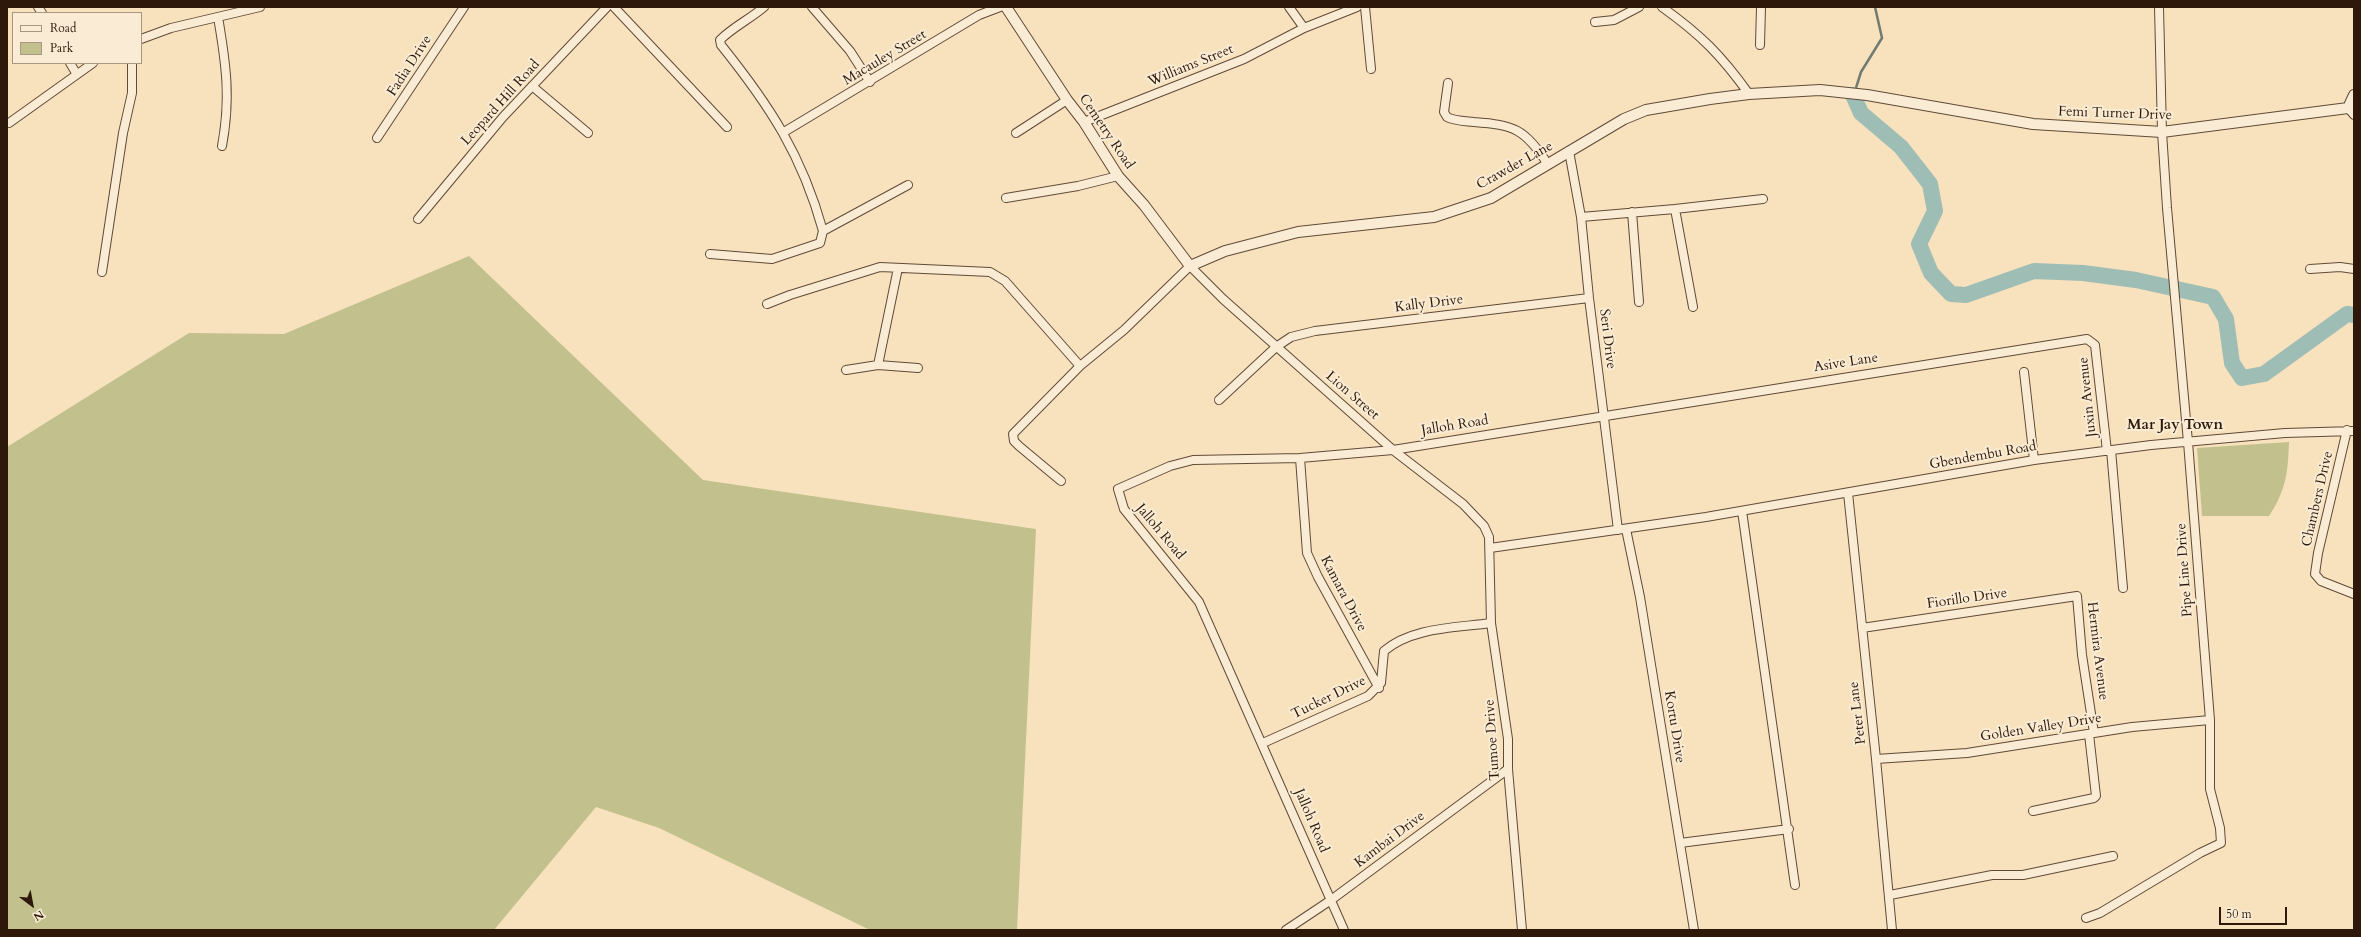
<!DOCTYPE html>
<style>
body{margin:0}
#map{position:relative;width:2361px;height:937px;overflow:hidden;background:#f8e1bd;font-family:Cardo,serif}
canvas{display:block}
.frame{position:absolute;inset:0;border:8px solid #2d180a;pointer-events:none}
.legend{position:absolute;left:12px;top:12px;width:130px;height:52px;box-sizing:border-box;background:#faecd4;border:1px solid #a89783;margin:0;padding:5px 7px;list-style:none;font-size:12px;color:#2d180a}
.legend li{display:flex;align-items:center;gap:8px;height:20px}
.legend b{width:20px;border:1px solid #a89783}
.north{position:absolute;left:12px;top:885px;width:40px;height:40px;-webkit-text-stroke:3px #faecd4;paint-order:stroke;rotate:148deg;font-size:11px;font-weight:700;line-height:16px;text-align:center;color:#2d180a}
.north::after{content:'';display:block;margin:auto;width:14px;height:18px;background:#2d180a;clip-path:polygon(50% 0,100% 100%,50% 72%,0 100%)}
.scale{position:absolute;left:2219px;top:907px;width:68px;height:18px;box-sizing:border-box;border:2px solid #2d180a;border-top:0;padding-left:5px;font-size:12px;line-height:14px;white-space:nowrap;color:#2d180a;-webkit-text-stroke:3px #faecd4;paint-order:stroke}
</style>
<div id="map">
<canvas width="2361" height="937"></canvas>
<div class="frame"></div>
<ul class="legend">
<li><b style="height:5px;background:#faecd4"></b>Road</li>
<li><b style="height:11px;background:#c2c18d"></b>Park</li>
</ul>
<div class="north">N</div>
<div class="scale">50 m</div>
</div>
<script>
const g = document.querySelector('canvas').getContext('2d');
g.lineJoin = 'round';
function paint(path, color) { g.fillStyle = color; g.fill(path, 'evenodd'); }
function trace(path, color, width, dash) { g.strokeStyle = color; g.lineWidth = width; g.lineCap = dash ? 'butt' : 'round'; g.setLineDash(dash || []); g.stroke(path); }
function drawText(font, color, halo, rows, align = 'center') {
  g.font = font + ' Cardo,serif'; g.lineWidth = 4; g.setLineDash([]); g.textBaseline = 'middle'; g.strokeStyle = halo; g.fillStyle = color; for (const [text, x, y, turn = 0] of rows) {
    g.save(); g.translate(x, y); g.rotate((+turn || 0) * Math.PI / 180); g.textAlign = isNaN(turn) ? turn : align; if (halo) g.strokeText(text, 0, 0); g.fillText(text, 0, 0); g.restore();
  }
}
const green = new Path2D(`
 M469,256L703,480L1036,529L1017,930H870L659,828L596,807L494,930H7V447L189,333L284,334Z
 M2289,442C2288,472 2286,491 2269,516H2202L2197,448Z`);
const stream = new Path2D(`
 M1855,91L1861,72L1882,38L1875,7`);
const river = new Path2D(`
 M1853,95L1861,113L1901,147L1930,184L1935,211L1919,244L1931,273L1951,294L1966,295L2034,271L2083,273L2136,280L2213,297L2226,319L2232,363L2242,378L2264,374L2347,314L2354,315`);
const minor = new Path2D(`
 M38,7L42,13
 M614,7L727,127
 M812,7L850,51L870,82
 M1289,7L1304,28
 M1365,7L1371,69
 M1662,7C1701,35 1721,55 1749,94
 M218,17C226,64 231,98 222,146
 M1595,22L1614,20L1639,7
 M141,39L171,28L260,7
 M1760,45L1761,7
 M70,63L76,73
 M1448,83L1444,112L1447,117C1454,121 1465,121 1474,122C1514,125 1525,129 1547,163
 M532,86L588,133
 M2348,108L2354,115
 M1084,122L1244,59L1304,28L1357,7
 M9,123L93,63
 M784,132L979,15L1000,7
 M1016,133L1067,100
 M377,138L464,7
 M1569,151L1581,217L1589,298L1618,530
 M1006,198L1078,186L1118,176
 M1675,209L1763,199
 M1632,212L1639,302
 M1581,217L1675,209L1693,307
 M418,219L503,117L607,7
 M823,231L908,185
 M710,254L772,259L820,243L823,231C802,155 770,106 721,45L720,40C733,27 750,19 764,7
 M2310,269L2340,267L2354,269
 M102,272L123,133L132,93V63
 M767,304L790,295L880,267L990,272L1005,281L1080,366
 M878,365L898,268
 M846,370L878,365L918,368
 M2024,372L2034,460
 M1219,400L1276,347L1291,337L1315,331L1589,298
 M2347,430L2318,553L2315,574L2321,581L2354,594
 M2111,450L2123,588
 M1300,458L1307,553L1318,577L1379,688
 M1061,481L1019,446L1014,441L1013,434L1080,366L1124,330L1190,266L1223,299L1393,450L1463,504L1484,526L1489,537L1491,623L1508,739V769L1522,930
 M1848,493L1876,759L1892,930
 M1742,511L1795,885
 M1626,529L1640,597L1694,930
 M1490,548L1706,517L2034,460L2151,445L2285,433L2354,431
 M1862,628L2077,596L2082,655L2094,733
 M1263,743L1368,696L1381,683L1384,651C1412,627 1456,628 1491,623
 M1876,759L1967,753L2132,727L2210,720
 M2033,811L2094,798L2096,796L2089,734
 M1680,843L1789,829
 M1890,895L1992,875H2023L2113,856
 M2086,918L2100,913L2200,853L2221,843L2220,828L2210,789V720L2188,442L2167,208L2162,132L2159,7
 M1286,930L1331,900L1508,769
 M1344,930L1199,602L1124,509L1118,489L1170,466L1193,460L1300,458L1393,450L2087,339L2095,345L2107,451`);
const tertiary = new Path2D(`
 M1006,7L1067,100L1084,122L1118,176L1144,205L1190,266L1225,251L1298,232L1434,217L1491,198L1624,119L1646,110L1710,99L1749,94L1820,90L1867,95L2033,124L2162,132L2348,108L2354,95`);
const streetNames = [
 ["Macauley Street",885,58,-31],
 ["Fadia Drive",410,66,-57],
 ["Williams Street",1191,66,-22],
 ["Leopard Hill Road",501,103,-48],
 ["Femi Turner Drive",2115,114,2],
 ["Cemetry Road",1106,132,56],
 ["Crawder Lane",1515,166,-29],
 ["Kally Drive",1429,304,-7],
 ["Seri Drive",1607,339,83],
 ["Asive Lane",1846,363,-9],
 ["Lion Street",1352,396,41],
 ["Juxin Avenue",2088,397,-96],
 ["Jalloh Road",1455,426,-9],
 ["Gbendembu Road",1983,456,-10],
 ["Chambers Drive",2318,499,-77],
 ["Jalloh Road",1160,532,50],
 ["Pipe Line Drive",2185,570,-94],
 ["Kamara Drive",1343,594,62],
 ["Fiorillo Drive",1967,599,-8],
 ["Hermira Avenue",2097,651,83],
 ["Tucker Drive",1329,698,-26],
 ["Peter Lane",1858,713,-97],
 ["Kortu Drive",1674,727,81],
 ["Golden Valley Drive",2041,728,-9],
 ["Tumoe Drive",1493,740,-94],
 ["Jalloh Road",1311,821,67],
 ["Kambai Drive",1390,840,-37]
];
const neighbourhoodNames = [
 ["Mar Jay Town",2175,426]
];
paint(green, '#c2c18d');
trace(stream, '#707b71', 2.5);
trace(river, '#9dbdb5', 16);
trace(minor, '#604a37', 10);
trace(tertiary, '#604a37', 12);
trace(minor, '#faecd4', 8);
trace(tertiary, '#faecd4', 10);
drawText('14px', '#2d180a', '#faecd4', streetNames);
drawText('bold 15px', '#2d180a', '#faecd4', neighbourhoodNames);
</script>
